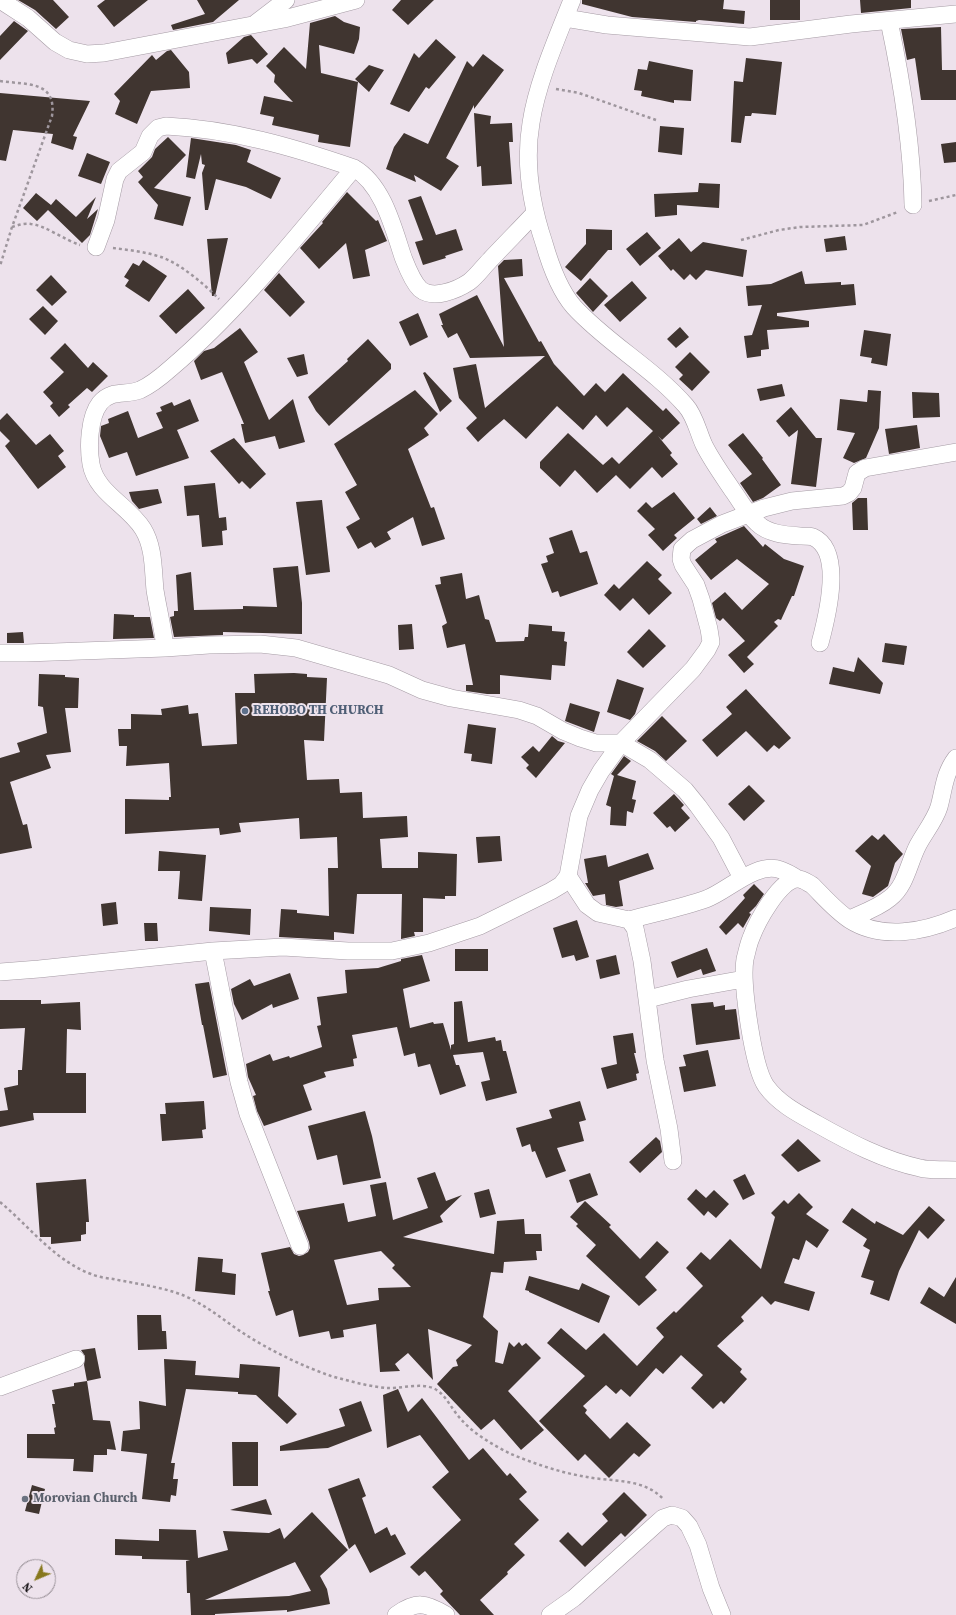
<!DOCTYPE html>
<style>
body{margin:0}
#map{position:relative;width:956px;height:1615px;overflow:hidden;background:#ede2ec;font-family:"Source Serif 4",serif}
canvas{display:block}
.north{position:absolute;left:16px;top:1559px;width:40px;height:40px;box-sizing:border-box;background:#ede2ec;border:1px solid #948c93;border-radius:50%;rotate:226deg;font-size:11px;font-weight:700;line-height:16px;text-align:center;color:#0e0a0d}
.north::after{content:'';display:block;margin:auto;width:14px;height:18px;background:#87781d;clip-path:polygon(50% 0,100% 100%,50% 72%,0 100%)}
</style>
<div id="map">
<canvas width="956" height="1615"></canvas>
<div class="north">N</div>
</div>
<script>
const g = document.querySelector('canvas').getContext('2d');
g.lineJoin = 'round';
function paint(path, color) { g.fillStyle = color; g.fill(path, 'evenodd'); }
function trace(path, color, width, dash) { g.strokeStyle = color; g.lineWidth = width; g.lineCap = dash ? 'butt' : 'round'; g.setLineDash(dash || []); g.stroke(path); }
function drawText(font, color, halo, rows, align = 'center') {
  g.font = font + ' "Source Serif 4",serif'; g.lineWidth = 4; g.setLineDash([]); g.textBaseline = 'middle'; g.strokeStyle = halo; g.fillStyle = color; for (const [text, x, y, turn = 0] of rows) {
    g.save(); g.translate(x, y); g.rotate((+turn || 0) * Math.PI / 180); g.textAlign = isNaN(turn) ? turn : align; if (halo) g.strokeText(text, 0, 0); g.fillText(text, 0, 0); g.restore();
  }
}
const building = new Path2D(`
 M18,0H53L69,17L56,29L35,10Z
 M105,0H148L114,27L97,6Z
 M197,0H239L213,22L173,30L171,25L205,14Z
 M401,0H434L408,25L392,10Z
 M582,0H724L723,9L745,11L744,24L699,20L696,21V22L632,17L582,4Z
 M770,0H800V20H770Z
 M860,0H911V8L861,13Z
 M335,16L344,22L360,27L359,39L354,54L319,45L321,73L358,82L350,147L318,142L319,135L272,125L274,117L260,114L264,96L293,102L274,82L275,75L266,66L284,47L306,69L310,23Z
 M14,21L28,31L0,60V36Z
 M941,27L942,70H956V100H921L915,58L907,60L901,29Z
 M251,35L268,54L257,64L252,59L228,64L226,53L244,37Z
 M436,39L456,57L429,89L426,87L409,112L390,104L414,53L419,58Z
 M171,50L189,72L190,88L151,91L137,124L115,114L120,101L114,94L152,55L156,60L167,51Z
 M483,54L504,70L474,109V105L446,158L459,166L441,191L414,175L416,182L386,169L394,147L404,133L428,144L467,61L473,67Z
 M746,58L782,62L776,115L752,113L751,116H745L741,143L731,142L734,81L743,82Z
 M649,61L693,70L691,101L674,100V103L641,96L642,91L634,90L638,69L647,70Z
 M369,65L384,70L369,92L355,79Z
 M0,93L90,101L73,136L77,137L73,150L51,143L53,134L13,130L6,161L0,160Z
 M474,113L491,116L490,124L512,123L513,142H509L512,184L482,186L481,166L477,167Z
 M660,126L684,128L682,155L658,152Z
 M168,137L186,155L154,188L191,197L183,226L154,219L158,205L138,182L143,177L138,171L152,157L155,149Z
 M191,138L236,145L251,150L247,162L281,178L271,199L246,187L216,179L208,210H205L202,173L205,165L202,164L201,154L195,179L186,177Z
 M956,142V162L944,163L941,144Z
 M87,153L110,162L101,184L78,176Z
 M699,183L720,184L719,208L677,205V215L655,217L654,194L698,192Z
 M347,192L376,221L378,220L387,241L365,250L370,276L353,279L346,243L319,269L300,248L323,223L322,222Z
 M36,193L51,205L56,199L76,217L96,197L87,219L98,209L90,235L82,243L48,210L37,221L23,208Z
 M421,196L436,235L456,229L463,250L445,256L446,258L423,265L415,242L423,240L408,200Z
 M586,229L612,230V250H608L581,281L565,267L586,244Z
 M647,232L661,248L640,266L626,249Z
 M845,236L847,250L826,252L824,239Z
 M228,238L215,296H212L207,239Z
 M679,238L691,252L703,242L747,250L743,277L706,270L696,280L690,274L684,280L673,269L671,271L658,256Z
 M522,259L523,276L504,278L539,342L541,341L554,364L584,396L596,383L605,392L623,373L663,411L666,408L680,423L662,440L658,436L672,453L670,455L678,464L662,478L652,467L630,489L616,475L597,493L575,470L560,487L540,468V462L568,433L603,465L612,457L619,464L653,431L627,407L607,427L596,415L583,430L557,406L526,439L504,419L490,431V432V431L478,442L466,428L477,418L459,398L453,368L476,364L485,408L545,356L470,358L457,333L448,338L441,325H443L439,314L477,295L504,347L498,266L504,260Z
 M143,260L167,276L149,302L125,286L129,280L124,277L133,263L139,266Z
 M802,271L805,284L841,282V285L854,284L856,305L777,313V316L809,321V327L767,330L769,349L761,350V356L747,358L744,336L752,335L762,305L748,306L746,286L771,284Z
 M279,273L305,302L290,317L264,290Z
 M51,275L67,292L52,306L36,290Z
 M590,278L608,296L593,312L576,293Z
 M632,281L647,298L620,322L604,305Z
 M188,289L205,308L176,334L159,316Z
 M43,306L58,321L45,335L29,319Z
 M418,313L428,337L410,346L399,322Z
 M680,327L689,337L676,348L667,339Z
 M240,328L258,352L244,362L269,420L293,399L305,442L279,449L275,436L245,443L241,424H244L222,372L201,380L194,361L204,351L214,348Z
 M864,330L891,334L887,366L871,363L872,358L860,356Z
 M368,339L391,364V369L329,426L316,411L308,397L348,361L347,359Z
 M65,343L88,368L93,362L108,376L92,392L87,388L68,405L70,407L59,417L50,406L53,403L43,392L64,372L50,358Z
 M690,352L710,372L692,391L679,379L683,375L675,367Z
 M304,354L308,374L297,377L287,358Z
 M425,372L452,401L440,412L423,373Z
 M782,384L785,396L760,401L757,389Z
 M415,390L438,414L424,428L429,435L408,449L431,508L434,507L445,539L422,546L413,517L387,532L391,539L375,548L371,542L358,549L346,527L360,519L345,492L357,485L334,444Z
 M868,390L881,391L879,428L866,458L854,463L843,458L855,433L837,430L840,399L867,402Z
 M912,392L939,393L940,417L913,418Z
 M190,399L199,421L177,430L189,458L136,476L127,452L109,458L100,436L101,426L109,423L108,419L128,411L138,438L163,428L156,413L162,411L160,407L172,402L174,406Z
 M791,407L816,438H822L816,487L791,484L798,430L789,437L776,421Z
 M7,413L36,445L50,434L64,451L58,456L66,467L38,489L5,446L10,441L0,431V420Z
 M917,425L920,448L889,454L885,429Z
 M743,433L763,458L762,459L781,485L763,498L753,502L740,483L752,474L728,445Z
 M234,438L266,474L250,489L242,481L239,484L210,451Z
 M215,483L219,518L226,517L227,530L222,531L223,545L202,547L199,515L187,516L184,486Z
 M158,489L162,503L139,509L132,501L129,492Z
 M674,492L695,518L674,535L677,538L663,551L648,535L655,529L637,511L646,502L652,508Z
 M858,498H867L868,530H853L852,503Z
 M322,500L330,572L306,575L296,502Z
 M710,507L717,516L701,524L697,519Z
 M744,526L763,547L765,544L784,559L804,566L794,596H792L781,620L778,619L774,622L778,626L747,657L754,664L744,673L728,655L745,641L723,618L720,621L716,618L712,603L725,592L742,610L769,584L737,559L711,580L695,560L717,542L715,539Z
 M572,530L580,553L587,551L598,584L560,597L558,591L552,593L541,564L548,562L546,556L554,553L549,538Z
 M647,561L662,575L658,579L672,593L649,615L633,598L620,611L604,595L614,584L619,589Z
 M298,566L302,603V634L223,632V635L174,637L170,617L174,616V611H178L176,575L191,572L194,610L243,609V606L277,607L273,568Z
 M462,573L466,599L479,595L485,619L489,620L496,642L524,641L525,637H528L529,624L552,626V631L565,632L564,641L567,642L565,666L552,665L551,680L500,675V694H487L466,691V685H473L465,644L447,648L442,626L447,623L435,585L441,584L440,577Z
 M114,614L134,615V617H150L154,638L113,639Z
 M412,624L414,649L399,650L398,625Z
 M649,629L666,646L643,668L627,652Z
 M23,632L24,643H7V633Z
 M885,643L907,646L904,665L882,662Z
 M858,657L883,683L880,694L829,684L833,667L854,672Z
 M294,673L307,674V677L327,678L324,741L304,740L307,780L339,779L340,793L362,792L363,818L407,816L408,837L380,839L382,868H418V852L457,854L456,896H445V899L423,898V932H414L415,936L401,939L402,894H357L354,934L334,932V940L279,937L281,909L297,910V913L329,916L328,868H338L337,837L300,839L299,818L239,823L241,832L220,835L219,828L125,834V799L169,800V797H171L169,763L126,766L127,746H119L118,729H131V714L162,715L161,709L188,705L189,714L198,713L202,746L237,744L235,693H255L254,674Z
 M39,674L65,675V677L79,678L78,708H65L71,752L46,755L51,768L10,782L23,825L27,824L32,848L0,854V758L20,752L17,743L47,733L43,707L38,706Z
 M617,679L644,688L635,714L630,720L607,712Z
 M746,689L791,738L779,749L774,745L767,752L746,731L717,757L702,740L732,714L726,707Z
 M570,703L600,712L594,732L565,721Z
 M662,716L687,741L666,761L655,751L637,741Z
 M468,724L496,728L492,764L471,761L472,754L464,753Z
 M552,736L558,741L565,743L536,778L526,768L529,765L521,757L533,746L539,752Z
 M624,756L631,761L617,775L636,781L632,799L636,800L633,813L627,811L626,826L610,825L611,807L606,805L614,776L611,774Z
 M749,785L765,801L744,821L728,804Z
 M674,794L684,805L681,808L690,818L675,832L670,826L667,828L653,813Z
 M884,834L903,854L895,863L888,886L873,897L862,894L871,866L855,851L872,835L878,840Z
 M500,836L502,861L478,863L476,837Z
 M159,851L206,855L202,901L178,899L180,871H158Z
 M648,853L654,869L619,881L623,906L616,907L606,905L605,894L593,896L585,883H588L584,859L606,855L608,867Z
 M754,884L764,894L756,906L749,913L751,914L743,928L738,923L726,935L719,927L745,898L743,895Z
 M116,902L118,924L103,926L101,904Z
 M210,907L251,909L250,935L209,931Z
 M577,920L589,957L576,961L574,955L562,958L553,928Z
 M144,923H157L158,941H145Z
 M707,948L716,971L703,975L701,969L677,978L671,962Z
 M455,949H488V971H455Z
 M422,955L430,981L403,989L410,1028L433,1022L434,1024L443,1023L451,1050V1045L454,1044V1002L462,1001L468,1042L495,1037L496,1041L501,1040L503,1051H506L517,1093L486,1101L481,1082L490,1080L483,1052L453,1055L456,1065H459L466,1086L440,1095L430,1064L418,1067L415,1053L404,1056L397,1027L352,1035L357,1058L353,1059L354,1066L324,1072L326,1077L303,1085L312,1110L264,1126L257,1111L253,1096L256,1095L248,1077L246,1064L270,1054L273,1061L289,1056L290,1058L322,1047L317,1026L321,1025L317,997L347,993L345,970L378,968L401,961V959Z
 M616,955L620,974L600,979L596,960Z
 M290,973L299,999L273,1008L272,1004L242,1020L234,1004L231,989L250,979L254,986Z
 M209,982L227,1075L213,1078L203,1025H202L195,984Z
 M0,1000H41V1004L80,1002L81,1030L67,1029L66,1073H86V1113H33L34,1120L0,1127V1111L8,1110L4,1088L18,1085V1070H22L25,1028L0,1029Z
 M713,1002L714,1007L725,1005V1010L736,1009L740,1039L696,1045L691,1004Z
 M633,1033L636,1053H634L639,1073L636,1074L637,1080L607,1089L601,1068L617,1064L613,1036Z
 M708,1050L716,1086L684,1092L679,1067L686,1066L683,1055Z
 M204,1101L206,1129L202,1130L203,1138L162,1141L160,1114H166L165,1103Z
 M580,1101L586,1120L579,1122L584,1141L557,1148L566,1171L546,1178L535,1151L532,1152L530,1144L522,1147L516,1128L552,1118L549,1110Z
 M365,1111L372,1136L381,1178L343,1185L337,1155L317,1160L308,1126Z
 M656,1137L660,1141L662,1152L640,1173L629,1162Z
 M798,1139L821,1161L798,1172L781,1155Z
 M435,1172L446,1201L462,1195L440,1216L443,1222L403,1237L494,1254L497,1221L524,1219L525,1234H541L542,1251H536L537,1260L504,1262L503,1273L491,1272L483,1317L498,1331L495,1362L503,1364L509,1342L514,1347L519,1342L522,1346L526,1343L541,1358L508,1391L544,1430L521,1450L494,1419L481,1430L437,1384L453,1367L458,1366L456,1360L472,1345L428,1329L433,1380L408,1353L395,1364L400,1371L380,1372L376,1324L343,1330L344,1337L331,1339L329,1331L299,1337L293,1310L276,1316L268,1291H270L261,1253L290,1247L294,1254L299,1256L303,1255L308,1252L310,1248L309,1242L297,1211L344,1203L348,1222L376,1216L370,1185L386,1182L393,1220L428,1208L417,1178ZM381,1251L395,1265L392,1268L411,1287L378,1288L379,1300L347,1305L334,1260Z
 M590,1173L598,1195L577,1203L569,1180Z
 M745,1174L755,1194L743,1200L733,1180Z
 M86,1179L89,1222H86V1234L81,1235V1241L51,1244V1237H40L36,1183Z
 M489,1189L496,1214L480,1218L474,1193Z
 M696,1189L706,1198L714,1190L729,1204L716,1218L708,1211L704,1216L687,1199Z
 M799,1193L813,1207L806,1214L829,1230L817,1248L806,1240L799,1260L793,1258L784,1283L815,1292L809,1311L775,1301L771,1305L762,1296L741,1317L744,1321L717,1346L742,1369L740,1372L747,1379L724,1404L721,1401L713,1409L691,1388L703,1375L681,1355L663,1374L656,1368L630,1397L621,1389L616,1394L606,1385L583,1406L587,1410L585,1413L610,1439L627,1422L651,1445L639,1457L634,1453L609,1478L585,1454L578,1461L539,1421L585,1376L547,1343L561,1328L586,1350L604,1333L637,1366L664,1337L656,1328L674,1311L676,1313L703,1286L686,1268L701,1252L710,1260L730,1239L761,1269L775,1217L771,1213L784,1200L788,1204Z
 M585,1201L611,1225L609,1227L640,1259L657,1241L669,1252L645,1277L657,1290L639,1306L586,1256L596,1245L576,1226L578,1224L570,1217Z
 M929,1206L945,1220L928,1239L919,1230L899,1271L889,1301L870,1294L874,1281L861,1277L870,1250L863,1246L867,1239L842,1222L852,1208L875,1224L876,1221L903,1235Z
 M198,1257L223,1259L222,1272L236,1274L235,1295L195,1291Z
 M529,1276L579,1290L582,1283L610,1296L599,1323L529,1292V1291L525,1290Z
 M956,1277V1324L920,1303L929,1287L944,1297Z
 M137,1315H161L162,1331H166L167,1349L138,1350Z
 M95,1348L101,1378L87,1381L84,1365L85,1356L81,1350Z
 M164,1359L196,1361L195,1375L239,1378L240,1364L280,1367L278,1396L297,1414L287,1424L256,1395L238,1394V1392L186,1389L171,1463H175L173,1479H178L176,1496L171,1495L170,1502L142,1499L147,1454L121,1451L123,1431L140,1429L139,1401L166,1406Z
 M87,1381L93,1420L110,1421L116,1450L107,1449V1455H94L93,1472L73,1471L74,1459L27,1458V1434H55L54,1428L56,1427L52,1404H55L52,1390L74,1386V1383Z
 M398,1389L408,1412L422,1398L469,1460L483,1448L507,1476L510,1473L527,1492L519,1499L539,1520L514,1544L525,1555L507,1572L508,1574L480,1600L494,1615H460L440,1594L443,1591L425,1571L419,1576L410,1567L461,1520L432,1487L449,1472L420,1435L387,1448L383,1395Z
 M361,1401L372,1431L328,1448L280,1451V1446L345,1426L339,1409Z
 M232,1442H258V1486H233Z
 M359,1478L366,1496L362,1498L375,1534L387,1527L391,1536L395,1534L406,1554L370,1573L355,1544L349,1549L328,1489Z
 M32,1485L45,1489L39,1514L25,1511Z
 M624,1492L647,1515L625,1537L621,1533L585,1567L559,1541L568,1532L582,1546L608,1521L602,1514Z
 M266,1499L272,1515L230,1510Z
 M312,1512L348,1550L320,1576L327,1589L330,1604L287,1612V1610L215,1614V1615H191L190,1593H187L186,1561L190,1560L142,1559V1556L115,1555V1539L159,1541V1529L196,1530L198,1558L228,1550L223,1531L269,1533L280,1528L284,1539ZM295,1562L311,1591L289,1596L205,1600Z`);
const path = new Path2D(`
 M0,81C26,85 57,80 52,116L12,227L0,266
 M556,89L579,93L656,120
 M929,201L956,195
 M12,227C18,225 24,223 31,224C44,225 65,240 80,245
 M741,240L779,230L800,227L863,225L898,212
 M113,248C129,250 146,252 161,257C181,264 204,284 219,299
 M0,1202C30,1227 54,1260 91,1274C98,1277 106,1278 113,1279C137,1284 172,1288 193,1300C211,1309 226,1322 243,1333C269,1350 302,1366 331,1376C349,1381 367,1386 386,1388C401,1389 421,1382 435,1389C446,1395 451,1408 459,1417C472,1433 493,1445 511,1454C535,1464 562,1473 587,1477C613,1482 645,1478 664,1500`);
const minor = new Path2D(`
 M0,0L28,18L55,42L69,50L87,54L104,53L284,19L356,0
 M572,0C557,38 537,83 531,123C524,164 531,204 544,243C550,264 559,290 574,307C608,344 653,368 686,406C695,416 698,432 704,445C712,461 723,476 733,491C741,502 747,514 757,523C768,534 786,535 801,536C804,536 810,536 813,537C844,551 827,617 820,643
 M565,18L607,25L750,37L851,24L956,14
 M889,21C902,82 912,143 913,205
 M256,23L286,0
 M96,247L106,220L115,179L119,171L143,152L150,136L158,128L166,126C231,129 293,147 354,168C383,185 393,227 403,257C407,267 412,281 420,289C433,300 457,290 469,282C477,276 483,267 490,260C505,244 520,229 534,214
 M165,648C163,628 158,609 155,590C153,569 154,547 143,529C128,505 96,493 91,464C88,447 89,417 100,403C112,389 125,396 140,390C151,385 162,376 171,368C240,309 296,237 354,168
 M0,653H26L165,648L209,645L260,644L296,648L389,675L422,690L451,698L519,710L537,716L563,731L580,738L596,743H621L650,760L685,790L698,806L721,838L742,878
 M568,876L587,905L598,913L629,920L635,928L642,961L655,1060L669,1129L673,1161
 M956,918C924,932 882,940 850,920C836,911 824,897 812,885C808,883 803,879 798,879C780,878 756,924 751,938C748,945 747,952 745,959C741,983 753,1067 766,1086C779,1104 799,1114 817,1124C849,1142 883,1160 920,1168C931,1171 944,1169 956,1170
 M849,919C863,913 878,908 890,898C906,886 909,862 918,845C925,832 935,820 939,807C944,789 944,774 956,758
 M629,920C654,913 681,908 706,899C728,891 756,861 781,870C787,872 792,875 798,879
 M213,951L239,1082L248,1114L300,1246
 M0,972L39,969L213,951L283,947L348,951H392L429,943L480,926L551,891L561,885L568,876L579,816L590,790L601,771L621,743L693,669L707,650L711,642L709,629L701,599L696,585L683,565L681,559L682,549L692,540L722,524L764,508L792,501L843,496L849,493L853,488L857,473L865,468L956,452
 M648,999L688,989L744,979
 M0,1387L76,1359
 M396,1615C416,1601 425,1602 446,1615
 M550,1615L574,1598L655,1525L663,1518L672,1515L682,1518L689,1526L698,1545L711,1588L722,1615`);
const markers = [
 [245,711,4,"#5c6f8a"],
 [25,1499,4,"#6b7280"]
];
const serviceNames = [
 ["REHOBO TH CHURCH",253,711]
];
const worshipNames = [
 ["Morovian Church",33,1499]
];
paint(building, '#403530');
trace(minor, '#a59ba4', 18);
trace(path, '#9e969d', 2.5, [3, 3]);
trace(minor, '#fff', 17);
for (const [x, y, r, color] of markers) { const dot = new Path2D(); dot.arc(x, y, r, 0, 2 * Math.PI); g.fillStyle = color; g.fill(dot); trace(dot, '#ede2ec', 1.5); }
drawText('bold 13px', '#4e5e75', '#ede2ec', serviceNames, 'left');
drawText('bold 13px', '#5b616d', '#ede2ec', worshipNames, 'left');
</script>
